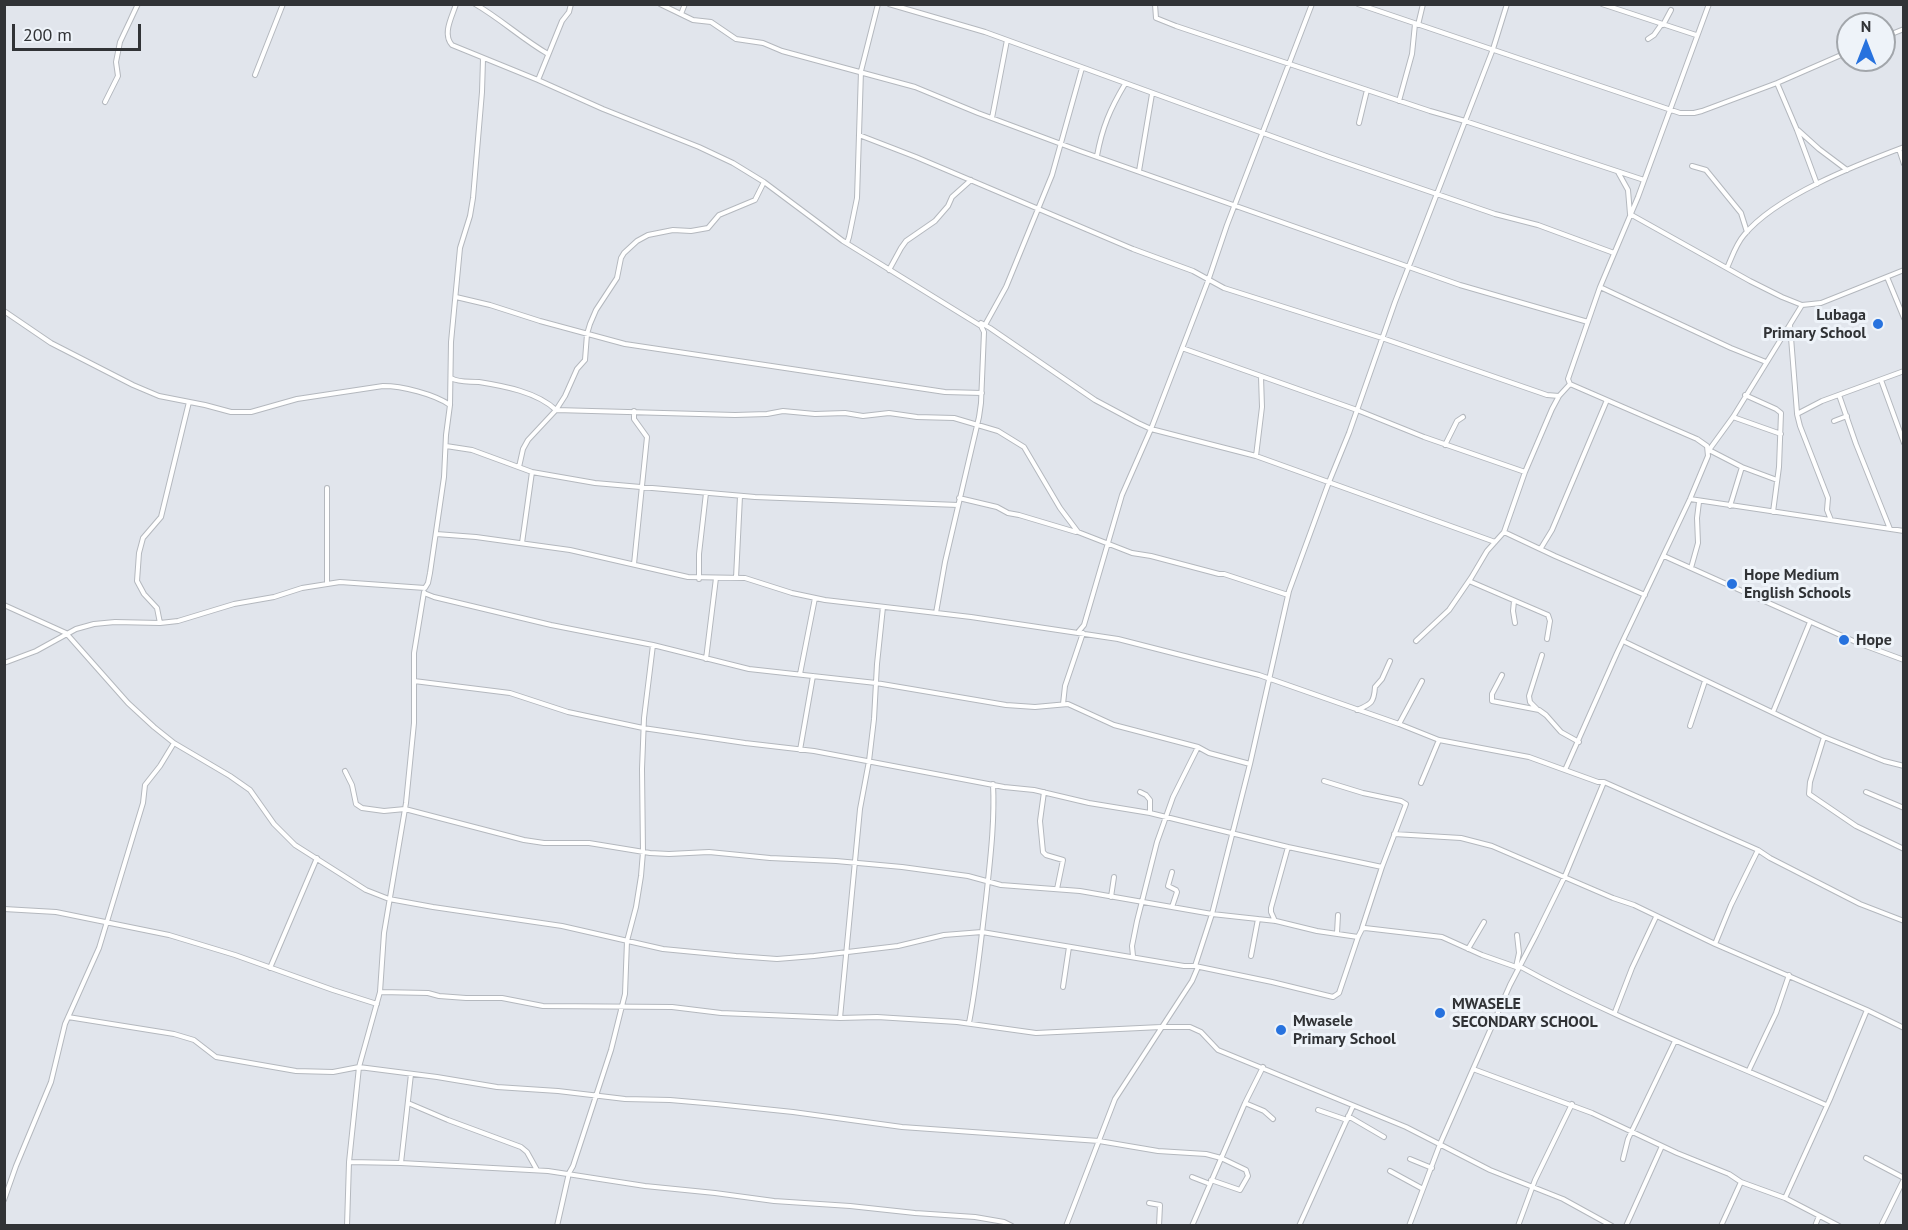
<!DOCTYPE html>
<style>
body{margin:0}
#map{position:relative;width:1908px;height:1230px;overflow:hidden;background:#e1e5ec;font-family:"PT Sans",sans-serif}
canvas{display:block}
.frame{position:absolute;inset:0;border:6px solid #313336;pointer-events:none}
.north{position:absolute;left:1836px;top:12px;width:60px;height:60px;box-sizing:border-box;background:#eef3f9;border:2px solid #a2a6ab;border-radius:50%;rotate:0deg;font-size:16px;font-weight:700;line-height:24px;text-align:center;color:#313336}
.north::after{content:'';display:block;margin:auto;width:21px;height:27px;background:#2772de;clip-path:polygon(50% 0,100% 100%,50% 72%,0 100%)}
.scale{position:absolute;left:12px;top:24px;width:129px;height:27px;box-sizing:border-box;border:3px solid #313336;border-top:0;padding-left:8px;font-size:18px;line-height:21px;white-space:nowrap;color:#313336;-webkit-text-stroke:4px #eef3f9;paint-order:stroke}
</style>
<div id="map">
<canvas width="1908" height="1230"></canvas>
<div class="frame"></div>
<div class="north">N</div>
<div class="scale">200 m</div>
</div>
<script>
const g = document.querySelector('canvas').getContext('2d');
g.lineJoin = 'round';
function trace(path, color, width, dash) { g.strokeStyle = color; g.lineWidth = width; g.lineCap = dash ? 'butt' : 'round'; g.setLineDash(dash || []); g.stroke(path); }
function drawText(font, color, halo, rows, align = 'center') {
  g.font = font + ' "PT Sans",sans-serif'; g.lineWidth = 6; g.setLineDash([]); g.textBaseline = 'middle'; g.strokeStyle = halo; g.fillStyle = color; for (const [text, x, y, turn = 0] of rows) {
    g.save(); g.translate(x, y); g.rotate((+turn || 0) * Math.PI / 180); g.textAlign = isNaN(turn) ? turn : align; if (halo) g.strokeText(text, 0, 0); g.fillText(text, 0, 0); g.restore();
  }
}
const street = new Path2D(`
 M456,4C452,17 442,34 452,45L538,80L603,109L699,147L733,163L764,182L843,241L981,326L984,332L981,403L979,417L945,562L936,613
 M475,4C501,19 522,39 548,54
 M660,4L693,20L711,22L736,39L763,43L782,51L915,87L978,113L1080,151L1460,285L1588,322
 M889,4L985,32L1329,157L1495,214L1538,225L1614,253
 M1155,4L1156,18L1176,26L1430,111L1465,121L1644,180
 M1358,4L1680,113H1694L1702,111L1777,83L1848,52
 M1602,4L1696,35
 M681,14L685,4
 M1418,25L1423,4
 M1663,25L1671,10
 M1884,37L1904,29
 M1648,39L1654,35L1661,25
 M255,75L283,4
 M538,80L562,21L569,12L571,4
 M1777,83L1797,130L1817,184
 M1399,101L1412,54L1415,24
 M105,102L118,76L116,62L120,42L138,4
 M992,118L1007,40
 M1359,123L1367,90
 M1798,130L1819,149L1847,170
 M859,135L916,157L1133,249L1193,271L1224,288L1382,338L1547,395L1559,396
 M1899,149L1904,164
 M1097,156C1102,128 1110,109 1125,84
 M1692,166L1706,170L1741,213L1747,232
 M1139,171L1152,94
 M1618,172L1628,190L1630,214L1750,281L1782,297L1802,305L1821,303L1904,270
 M847,243L849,237L857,198L861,71L878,4
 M1727,268C1732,257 1736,244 1744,235C1776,196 1856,165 1904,147
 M889,270L901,248L906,241L935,221L948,206L952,197L971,180
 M1887,277L1904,318
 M1600,287L1731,348L1766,362
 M456,297L490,305L540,321L625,344L945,392L982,393
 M4,311L51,343L133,385L159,396L205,405L231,412H251L297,399L383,386C402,386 434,394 450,405
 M981,323L990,328L1095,400L1138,423L1151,429L1256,456L1495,542
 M985,325L1006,287L1052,175L1082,68
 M1790,325L1797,413
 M1182,348L1357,410L1424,437L1525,472
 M451,378C460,383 469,381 479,382C504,386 537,392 556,410L735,415L767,414L783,411L815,414L845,413L863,416L889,413L917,417L954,418L998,431L1024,447L1060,508L1078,532L1132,553L1151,556L1219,574H1224L1288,595
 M1881,380L1904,443
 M1745,395L1776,409L1781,413L1779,467L1773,512
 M1839,395L1856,444L1890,529
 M1733,417L1781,434
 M1834,421L1847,416
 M1445,445L1457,421L1463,417
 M446,446L472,450L532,472L595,483L755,497L958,505
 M1256,456L1262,407L1261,377
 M519,467L523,449L528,440L556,410L565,396L577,369L585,360L587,334L590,324L596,310L617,278L621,258L624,253L637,241L648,235L673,230L691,231L708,228L719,215L755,200L764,182
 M1777,480L1742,467L1709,450L1733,417L1802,305
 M327,488V584
 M959,498L997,507L1008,513L1019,515L1076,532
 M1690,499L1904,531
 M1730,506L1742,467
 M1831,520L1827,510L1828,498L1800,426L1797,414L1822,401L1904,371
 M1504,532L1555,556L1645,595
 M436,534L476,537L570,550L688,577L745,578L792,593L825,600L971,617L1118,639L1259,675L1399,724L1439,740L1529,757L1598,782H1604L1758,850L1770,858L1860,904L1904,921
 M522,543L532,472
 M1541,548L1552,530L1607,400
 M1664,556L1858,643L1904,660
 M634,564L647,437L634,419V411
 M1691,568L1698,543L1697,518L1699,502
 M736,578L740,496
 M699,579V554L706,493
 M1469,581L1548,615L1550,621L1547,639
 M424,593L434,597L551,625L653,645L749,669L876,683L1006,705L1035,707L1068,704L1114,725L1198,747L1173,797L1157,842L1137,921L1132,946L1133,956
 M1514,601L1513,611L1515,623
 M4,605L66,633L128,703L154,727L174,743L230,776L250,790L274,824L295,845L366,890L389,899L433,907L562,926L663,949L736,956L777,959L814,956L898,946L944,935L982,932L1184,966H1195L1272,982L1333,997L1339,993L1358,937L1362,929L1365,928L1442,937L1482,955L1519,968
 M160,623L157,608L144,594L137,581L139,553L143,538L161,517L189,402
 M1079,631L1084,625L1122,495L1151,429L1208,281L1227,225L1312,4
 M1416,641L1449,610L1471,578L1487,551L1504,532L1525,472L1552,409L1559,396L1570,384
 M1623,641L1824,737L1884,761L1904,766
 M706,659L716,578
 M4,663L36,651L76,629L94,624L115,622L160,623L178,621L234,604L274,597L302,588L340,582L425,588L428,583L430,573L444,477L446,435L450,405L451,342L460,248L470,216L473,198L482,92L483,59
 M800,674L815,598
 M1502,675L1492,694V701L1539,710L1546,715L1561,732L1579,742
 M414,681L510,693L568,712L643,728L745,743L814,751L1004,787L1034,790L1089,803L1150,813L1288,847L1382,867
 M1063,704L1065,686L1083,633
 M1537,709L1530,702L1529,696L1542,655
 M1357,710C1371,704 1374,703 1375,687L1382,679L1390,661
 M1773,712L1810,622
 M1399,724L1422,681
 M1690,726L1705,681
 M1824,737L1810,782L1809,794L1856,826L1904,849
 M1198,747L1209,753L1250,764
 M800,750L813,676
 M1565,770L1617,653L1690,499L1708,456L1707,446L1697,439L1570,384L1568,379L1600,287L1638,197L1709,4
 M345,771L352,785L356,804L362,808L384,811L405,809L524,840L544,843H589L650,853L669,854L709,852L770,858L836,861L902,867L968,876L1001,885L1080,891L1212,914L1276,921L1317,931L1358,937
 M1324,781L1363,793L1401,801L1406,804L1382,867L1362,928
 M1421,783L1439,740
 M1044,792L1040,821L1043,852L1046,855L1063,860L1057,889
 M1140,792L1146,795L1150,800V813
 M1866,792L1904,808
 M1394,834L1461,838L1492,846L1613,898L1634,905L1715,944L1867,1010L1904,1028
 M1111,897L1114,877
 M1172,907L1177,892L1176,890L1168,886L1172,872
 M4,909L56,912L169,935L235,955L333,990L377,1004
 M1275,921L1271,912V908L1288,847
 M1337,933L1338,915
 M1715,944L1731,905L1758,850
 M1468,949L1484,922
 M1251,956L1258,919
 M1195,966L1212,914L1250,764L1289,591L1329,482L1349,433L1395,302L1493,49L1507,4
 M1519,966C1618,1021 1724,1059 1826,1105
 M1516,967L1519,953L1517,935
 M270,968L317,858
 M1063,987L1069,947
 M380,992L428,993L439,996L466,998H502L543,1006L672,1007L721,1013L840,1018L877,1017L957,1022L1036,1033L1161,1027H1190L1201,1032L1218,1050L1406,1127L1490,1170L1563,1199L1612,1226
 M1615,1012L1632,968L1656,917
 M68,1017L174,1034L194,1040L216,1057L296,1071L333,1072L359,1067L437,1077L497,1087L558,1091L625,1099L670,1100L716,1104L793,1112L902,1127L1099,1141L1158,1151L1206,1154L1221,1158L1246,1170L1248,1176L1240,1190L1211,1180
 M840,1018L860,809L869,761L874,719L877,664L883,607
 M969,1023C977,982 981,940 986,899C990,861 995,822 993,784
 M1473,1069L1592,1113L1677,1153L1729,1174L1741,1182L1785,1198L1839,1226
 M1749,1070L1776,1013L1789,975
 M408,1103L448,1120L521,1147L527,1152L537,1170
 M1245,1103L1264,1111L1273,1119
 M1318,1110L1347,1120
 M1348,1116L1384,1137
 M1866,1158L1904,1178
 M1410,1159L1432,1168
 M1623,1159L1628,1139L1675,1041
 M349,1162L401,1163L548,1171L645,1186L715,1193L774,1201L850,1206L915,1213L975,1217L1004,1222L1012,1226
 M401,1163L411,1074
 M1390,1171L1423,1189
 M1192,1177L1210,1184
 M1785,1198L1830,1099L1867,1010
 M4,1200L16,1166L51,1082L65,1024L99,948L143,803L145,785L160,766L174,743
 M1149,1203L1160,1205L1159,1226
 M347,1226L349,1162L359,1067L380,992L384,933L406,803L414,723V653L424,592
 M557,1226L569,1173L573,1166L611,1050L625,994L627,941L636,907L641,876L643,852L642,769L644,718L653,645
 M1066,1226L1115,1099L1192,981L1198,967
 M1192,1226L1245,1103L1263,1067
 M1299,1226L1353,1106
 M1409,1226L1440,1144L1510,985L1536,935L1565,876L1604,782
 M1518,1226L1535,1180L1572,1104
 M1626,1226L1662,1146
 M1721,1226L1741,1182
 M1815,1226L1819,1216
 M1881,1226L1904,1179`);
const markers = [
 [1878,324,6,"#2772de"],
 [1732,584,6,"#2772de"],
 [1844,640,6,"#2772de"],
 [1440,1013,6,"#2772de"],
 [1281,1030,6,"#2772de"]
];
const poiNames = [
 ["Lubaga",1866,315,"right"],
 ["Primary School",1866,333,"right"],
 ["Hope Medium",1744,575],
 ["English Schools",1744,593],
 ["Hope",1856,640],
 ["MWASELE",1452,1004],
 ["SECONDARY SCHOOL",1452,1022],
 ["Mwasele",1293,1021],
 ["Primary School",1293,1039]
];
trace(street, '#b4b8be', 6);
trace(street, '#fff', 4);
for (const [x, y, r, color] of markers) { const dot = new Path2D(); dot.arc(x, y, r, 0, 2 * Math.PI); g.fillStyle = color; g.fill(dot); trace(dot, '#eef3f9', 2); }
drawText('bold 16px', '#313336', '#eef3f9', poiNames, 'left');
</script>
